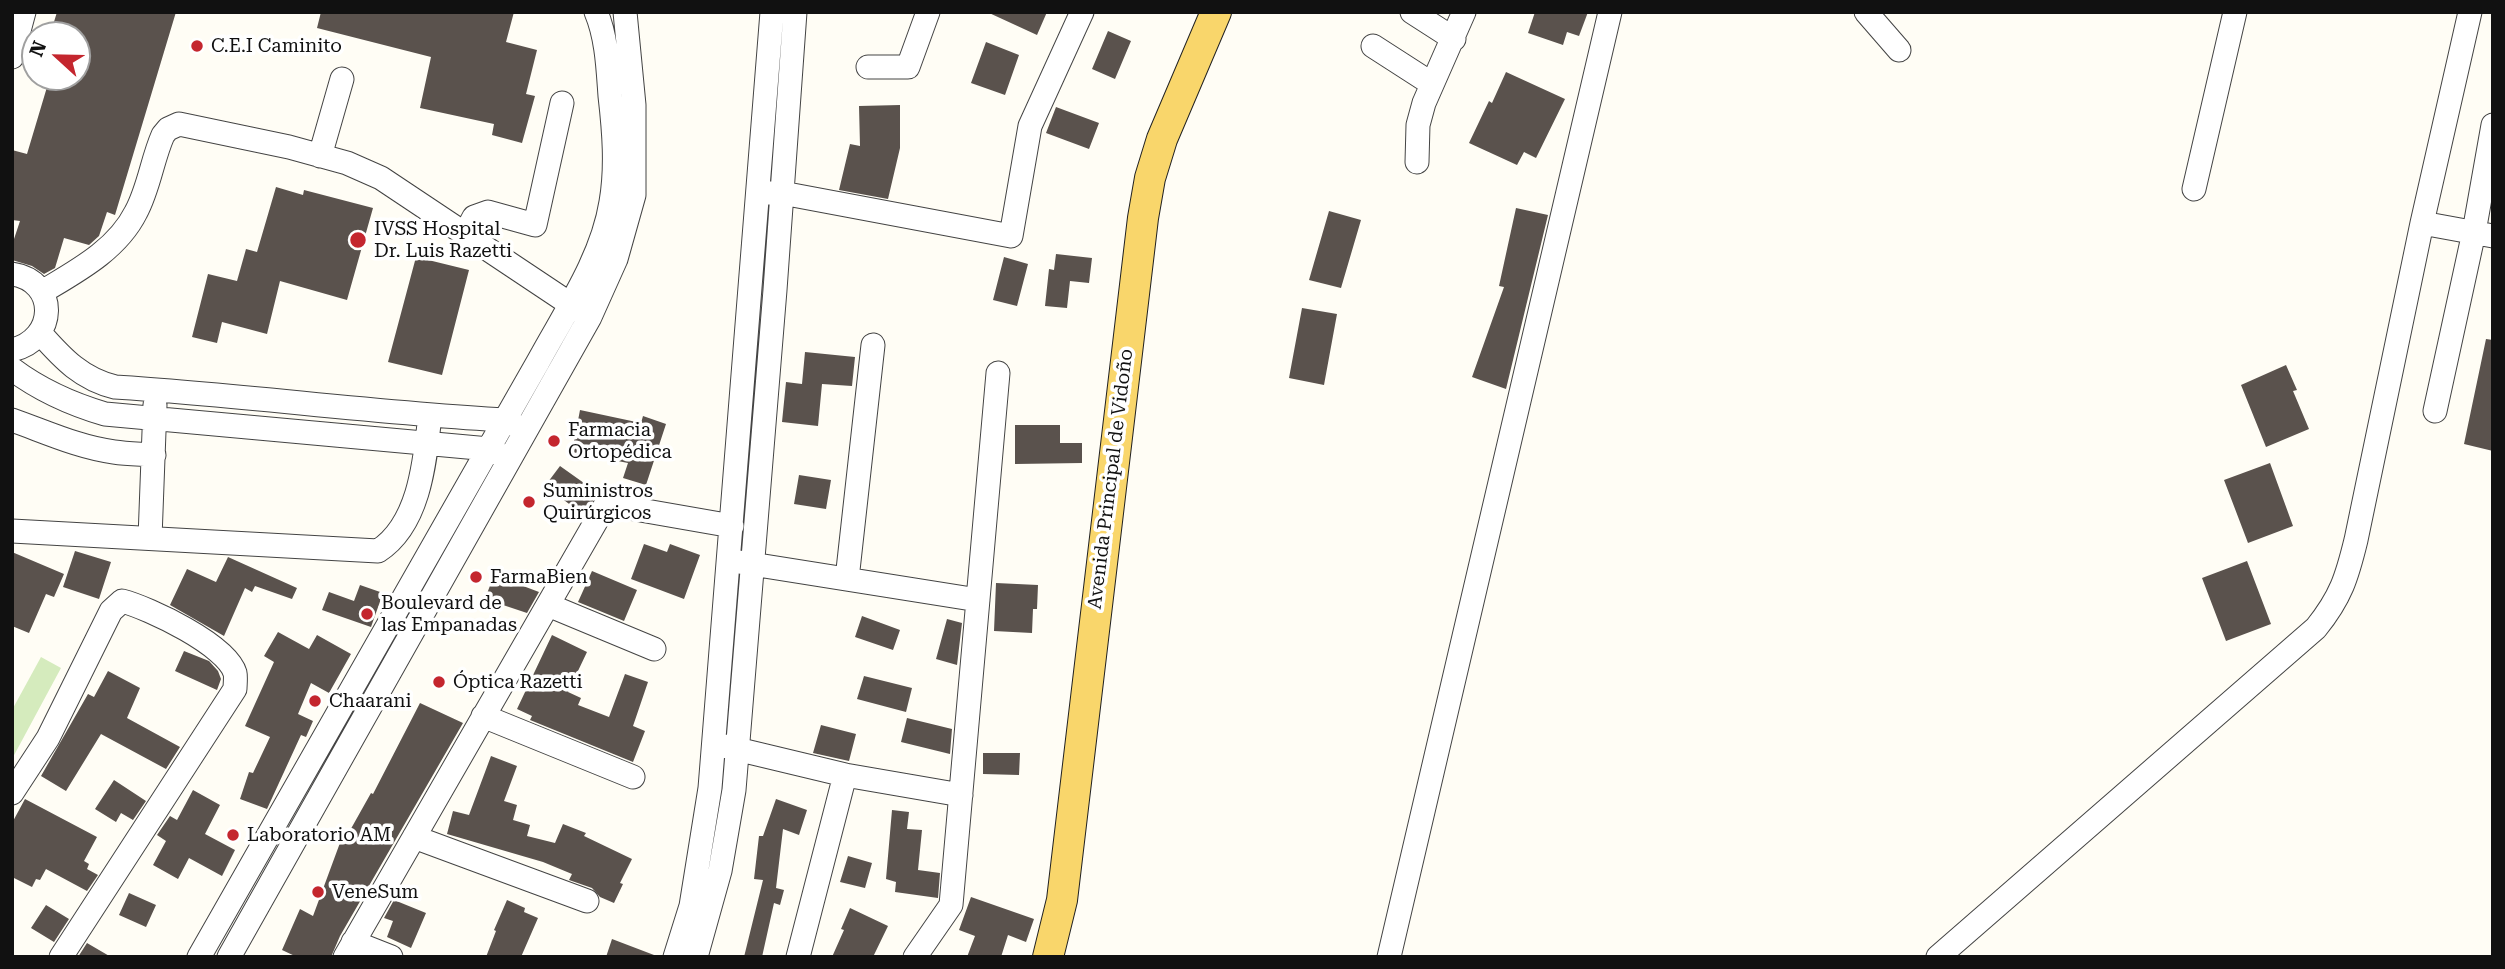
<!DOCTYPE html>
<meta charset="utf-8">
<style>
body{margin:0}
#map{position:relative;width:2505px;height:969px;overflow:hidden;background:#fffdf5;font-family:"Roboto Serif",serif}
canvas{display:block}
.frame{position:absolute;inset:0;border:14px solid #111;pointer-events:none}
.north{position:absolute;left:21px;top:21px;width:70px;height:70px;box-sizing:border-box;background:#fff;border:2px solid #a0a0a0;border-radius:50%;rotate:292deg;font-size:19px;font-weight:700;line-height:28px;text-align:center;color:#111}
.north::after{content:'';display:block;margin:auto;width:24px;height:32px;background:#c4262e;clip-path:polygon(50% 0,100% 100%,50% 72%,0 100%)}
</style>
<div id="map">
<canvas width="2505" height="969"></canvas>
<div class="frame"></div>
<div class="north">N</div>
</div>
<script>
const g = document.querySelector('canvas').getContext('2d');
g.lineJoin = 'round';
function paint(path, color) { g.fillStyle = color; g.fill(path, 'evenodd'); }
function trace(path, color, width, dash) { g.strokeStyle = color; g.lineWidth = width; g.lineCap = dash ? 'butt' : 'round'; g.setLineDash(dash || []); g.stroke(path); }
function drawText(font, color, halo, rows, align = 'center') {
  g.font = font + ' "Roboto Serif",serif'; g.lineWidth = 7; g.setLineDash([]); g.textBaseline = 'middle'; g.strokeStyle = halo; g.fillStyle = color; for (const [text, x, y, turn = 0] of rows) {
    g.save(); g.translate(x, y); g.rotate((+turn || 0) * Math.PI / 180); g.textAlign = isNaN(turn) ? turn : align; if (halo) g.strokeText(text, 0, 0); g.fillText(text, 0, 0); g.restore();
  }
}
const green = new Path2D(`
 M41,657L61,668L12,759V710Z`);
const building = new Path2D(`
 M57,12H176L115,215L107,212L99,236L89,245L64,238L55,268L44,274L32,266L12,260V245L20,221L12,220V150L27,154L50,77H77V35H50Z
 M321,12H514L506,42L537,50L526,94L535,96L522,143L492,135L494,124L420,108L431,57L317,28Z
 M987,12H1047L1037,35Z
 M1535,12H1588L1579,36L1567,32L1563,45L1528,33Z
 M1108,31L1131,41L1115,79L1092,69Z
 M986,42L1019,55L1005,95L971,83Z
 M1506,72L1565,99L1536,158L1524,152L1517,165L1469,143L1489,101L1492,103Z
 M900,105V148L888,199L839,190L850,144L860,146L859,106Z
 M1056,107L1099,123L1089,149L1046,133Z
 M276,187L303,195L304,190L373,208L347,300L280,281L267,334L222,322L217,343L192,337L208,274L237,281L246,249L257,252Z
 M1516,208L1548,215L1506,389L1472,377L1504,287L1499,286Z
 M1329,211L1361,220L1341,288L1309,280Z
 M1056,254L1092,258L1089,283L1070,281L1067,308L1045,306L1049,269L1054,270Z
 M416,257L469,270L442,375L388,362Z
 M1004,257L1028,264L1017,306L993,300Z
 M1302,308L1337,314L1324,385L1289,378Z
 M2486,339L2493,340V451L2464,444Z
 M805,352L855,357L852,386L822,384L818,426L782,422L786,382L802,384Z
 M2286,365L2297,390L2293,391L2309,429L2266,447L2241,385Z
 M580,410L641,423L643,416L666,424L646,485L623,478L628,463L572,452Z
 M1015,425H1060V443H1082V463L1015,464Z
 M2270,463L2293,526L2248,543L2224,480Z
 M560,466L598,493L584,515L545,486Z
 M799,475L831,480L826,509L794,504Z
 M644,544L667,552L670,544L700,555L684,599L631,579Z
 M75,551L111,562L99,599L63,587Z
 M12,552L64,574L54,597L46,594L29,633L12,626Z
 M228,557L297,588L292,599L255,586L252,592L245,588L224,636L170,605L187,569L216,582Z
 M2247,561L2271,624L2226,641L2202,578Z
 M592,571L637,590L624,621L578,602Z
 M494,575L539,592L527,613L485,599Z
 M996,583L1038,585L1037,609H1033L1032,633L994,631Z
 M360,585L383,593L371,627L322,610L329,592L354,601Z
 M862,616L900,630L893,650L855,637Z
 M947,619L962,623L957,665L936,659Z
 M278,632L309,649L317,635L351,654L329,693L311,683L298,714L313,721L306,737L301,735L267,809L240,799L249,772L253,773L270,737L245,726L274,662L264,656Z
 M552,635L587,652L568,692L581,698L578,705L609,717L625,674L648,682L633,726L645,731L633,762L530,720L532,716L517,709Z
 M184,651L209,661L218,671L221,679L217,690L175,671Z
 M108,671L140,688L127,718L180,747L166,769L101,734L66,791L41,776L88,694L94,697Z
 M864,676L912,688L906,712L857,699Z
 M420,703L463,723L340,936L331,957H297L282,950L300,909L313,916L344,832L348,834L371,793L373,794Z
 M907,718L952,729L950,754L901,742Z
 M821,725L856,734L849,761L813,753Z
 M983,753H1020L1019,775L983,774Z
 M491,756L517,766L504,801L517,805L513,820L530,825L527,836L555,843L563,824L586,833L584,836L632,859L620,883L623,884L614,903L600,897L592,888L569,880L572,874L543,862L447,834L453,811L469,815Z
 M114,780L146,801L133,820L121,813L116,822L95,809Z
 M193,790L220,805L205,834L235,850L222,876L189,858L178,879L153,865L166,841L157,835L170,816L177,820Z
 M25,799L97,837L84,861L89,864L87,869L98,875L87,891L46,869L40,880L36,879L32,887L12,877V823Z
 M776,799L807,810L799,835L783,829L776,888L784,890L780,905L774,903L762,957H744L763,880L754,879L759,836H763Z
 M892,810L909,812L907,829L922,830L918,870L940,873L938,898L895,892L896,882L886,879Z
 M848,856L872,863L865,888L840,882Z
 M129,893L156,905L146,927L119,915Z
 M971,897L1034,919L1026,942L1008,935L1001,957H967L975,936L959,930Z
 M394,900L426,913L411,948L387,937L393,921L384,918Z
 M507,900L525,908L524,912L538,918L521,957H486L496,931L494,930Z
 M46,905L69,919L54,942L31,928Z
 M850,908L888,926L873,957H832L844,930L841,929Z
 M612,939L654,955V957H606Z
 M87,943L111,957H78Z`);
const minor = new Path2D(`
 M1412,12L1454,39
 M1866,12L1899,50
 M1373,46L1432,84
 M12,57L24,12
 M868,67H908L928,12
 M320,156L342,79
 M1417,162L1418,125L1424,103L1464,12
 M2194,189L2235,12
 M768,193H782L1011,236L1030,126L1082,12
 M2422,223L2493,236
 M465,234L474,217L488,212L535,225L562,103
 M12,274C59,281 57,340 12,350
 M42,292C77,271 117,250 136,212C149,188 152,160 163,135L168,129L179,124L289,147L347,163L381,178L582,312
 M41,334C63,359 82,379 115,387C245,395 375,413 505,420L515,425
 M12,369C40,390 71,404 105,414L489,449L499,454
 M2435,411L2474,232L2493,125
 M12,420C46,432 78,447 114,452C127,454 141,454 154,455
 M12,531L378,551C420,524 425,460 430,415
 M150,538L155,405
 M739,562L978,600
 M847,579L873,345
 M548,605L654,649
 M483,716L633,777
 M724,746L845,775L961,795
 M12,793L48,738L111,611L122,601C149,608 227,645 235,673C236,677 235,685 235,689L61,957
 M414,837L587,901
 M353,942L391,957
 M199,957L538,362C565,312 602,259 611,202C617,167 614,131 610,96C608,69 607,38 596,12
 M229,957L590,317L616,259L634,195V105L625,12
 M345,957L606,504L732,526
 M675,957L691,906L710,788L772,12
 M696,957L720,871L734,790L775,290L795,12
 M798,957L845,775
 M915,957L951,905L998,373
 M1389,957L1610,12
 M1938,957L2316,628C2341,597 2347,577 2356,540L2422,223L2470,12`);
const major = new Path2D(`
 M1048,957L1062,900L1143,218L1150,178L1162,139L1216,12`);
const markers = [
 [197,46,7,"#c4262e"],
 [358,240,9,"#c4262e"],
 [554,441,7,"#c4262e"],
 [529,502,7,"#c4262e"],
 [476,577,7,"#c4262e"],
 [367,614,7,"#c4262e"],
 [439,682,7,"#c4262e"],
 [315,701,7,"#c4262e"],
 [233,835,7,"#c4262e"],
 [318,892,7,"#c4262e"]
];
const poiNames = [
 ["C.E.I Caminito",211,46],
 ["IVSS Hospital",374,229],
 ["Dr. Luis Razetti",374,251],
 ["Farmacia",568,430],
 ["Ortopédica",568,452],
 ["Suministros",543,491],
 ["Quirúrgicos",543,513],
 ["FarmaBien",490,577],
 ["Boulevard de",381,603],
 ["las Empanadas",381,625],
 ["Óptica Razetti",453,682],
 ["Chaarani",329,701],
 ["Laboratorio AM",247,835],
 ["VeneSum",332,892]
];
const streetNames = [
 ["Avenida Principal de Vidoño",1111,479,-83]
];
paint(green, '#d5ebbd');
paint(building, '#5a524d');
trace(minor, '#444', 25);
trace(major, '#222', 32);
trace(minor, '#fff', 23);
trace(major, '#f9d66b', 30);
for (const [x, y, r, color] of markers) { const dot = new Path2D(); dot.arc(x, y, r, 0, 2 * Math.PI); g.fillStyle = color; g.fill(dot); trace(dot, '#fff', 2.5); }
drawText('19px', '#111', '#fff', poiNames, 'left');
drawText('19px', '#111', '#fff', streetNames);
</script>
